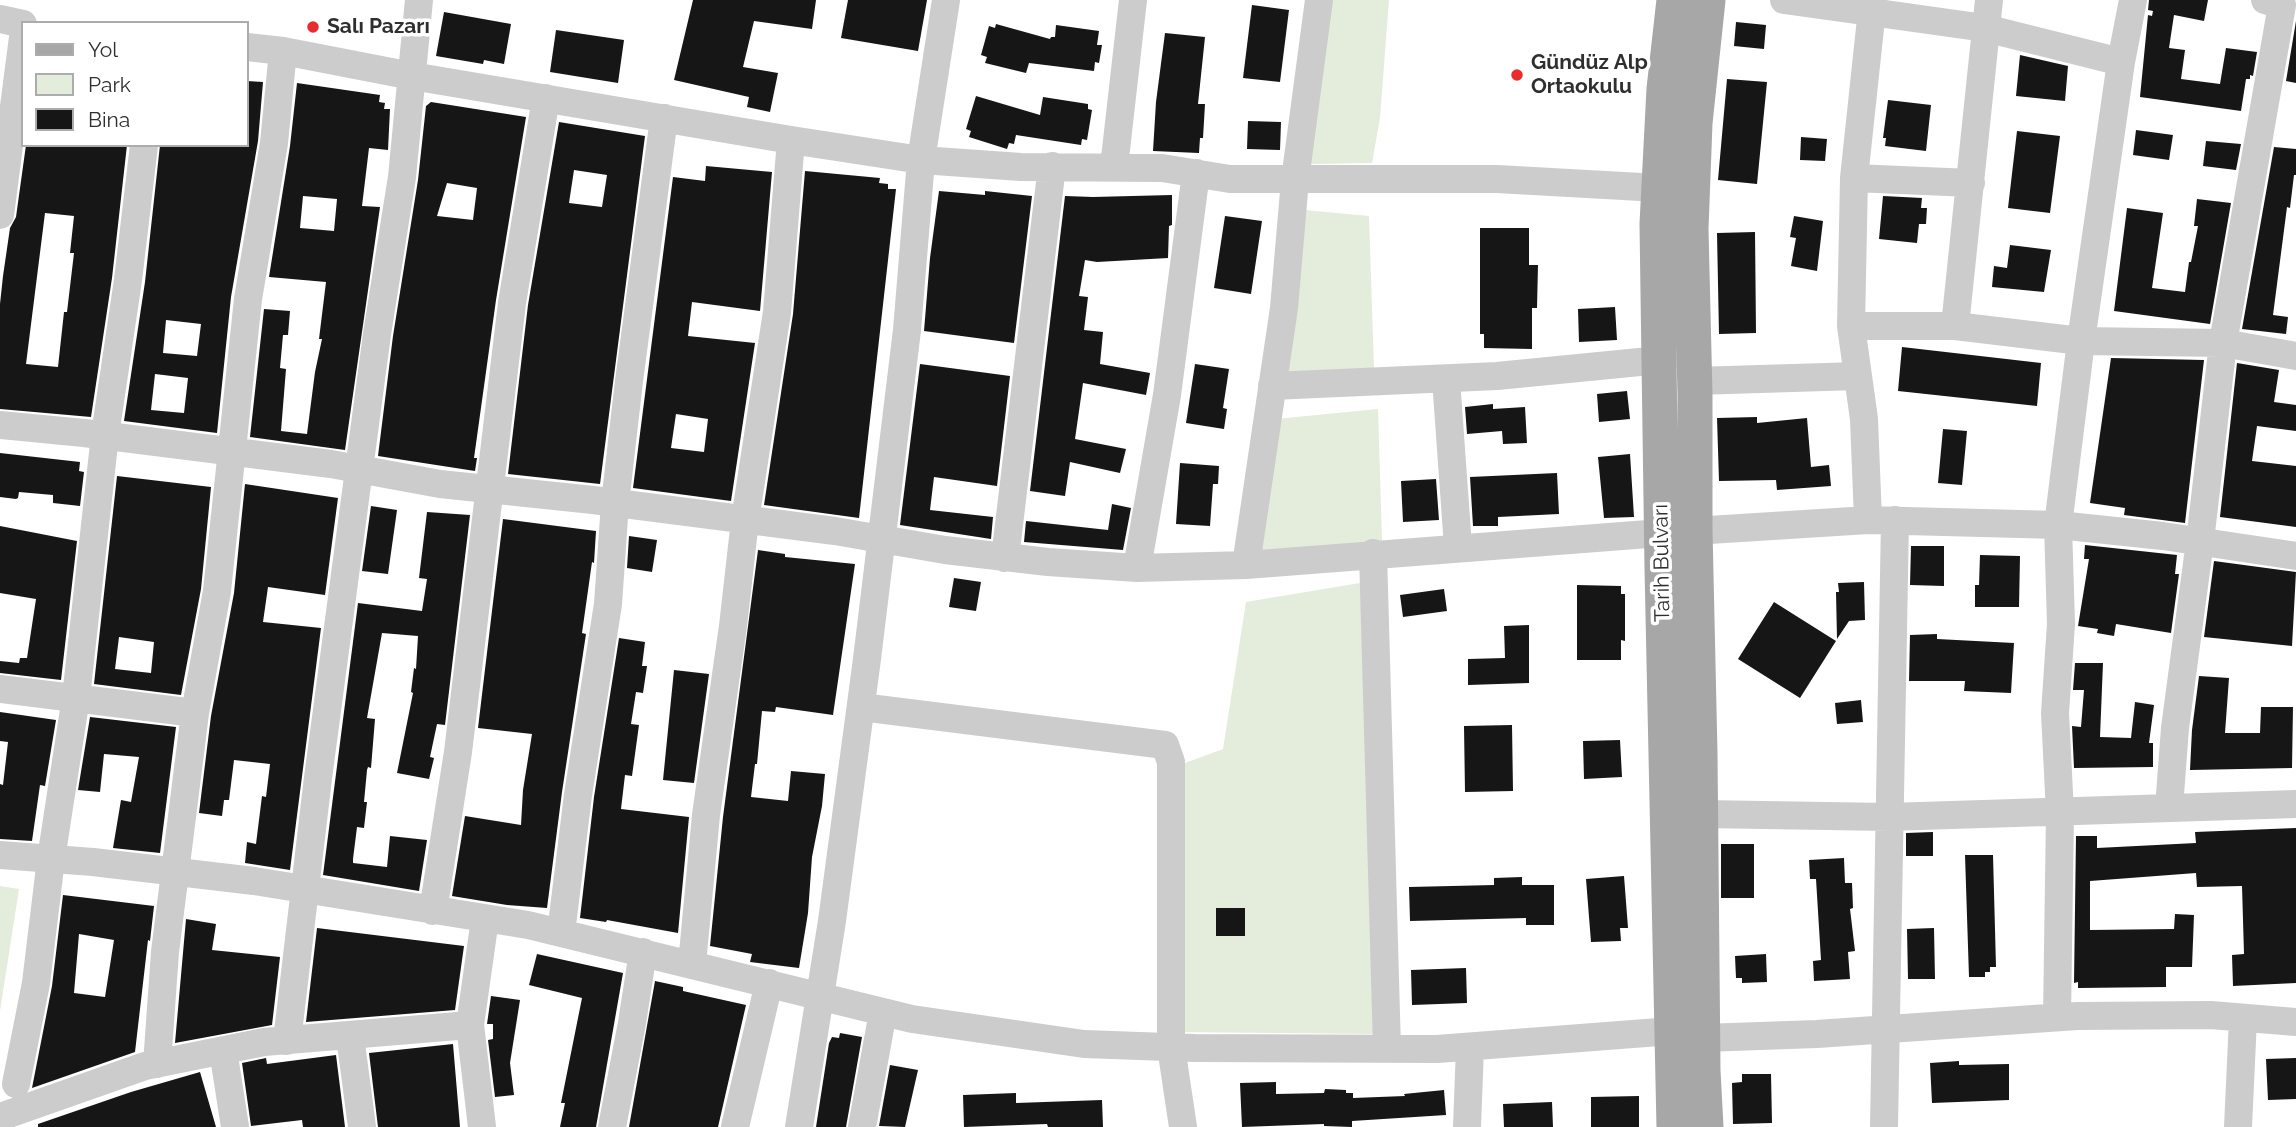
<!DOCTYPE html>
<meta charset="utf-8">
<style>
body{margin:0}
#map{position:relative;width:2296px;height:1127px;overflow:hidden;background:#fff;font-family:Raleway,sans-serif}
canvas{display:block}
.legend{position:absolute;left:21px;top:21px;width:228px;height:126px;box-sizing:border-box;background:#fff;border:2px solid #acacac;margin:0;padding:9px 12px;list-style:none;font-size:21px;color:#2f2f2f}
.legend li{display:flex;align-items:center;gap:14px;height:35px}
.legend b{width:35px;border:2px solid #acacac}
</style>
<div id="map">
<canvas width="2296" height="1127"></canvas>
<ul class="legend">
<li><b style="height:9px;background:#a7a7a7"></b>Yol</li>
<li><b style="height:19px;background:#e4ecdc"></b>Park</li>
<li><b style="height:19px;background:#161616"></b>Bina</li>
</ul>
</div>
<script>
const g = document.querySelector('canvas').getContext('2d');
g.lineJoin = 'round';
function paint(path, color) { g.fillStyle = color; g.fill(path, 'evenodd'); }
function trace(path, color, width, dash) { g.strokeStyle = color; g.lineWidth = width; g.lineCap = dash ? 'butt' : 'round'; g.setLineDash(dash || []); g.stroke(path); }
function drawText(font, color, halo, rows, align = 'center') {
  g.font = font + ' Raleway,sans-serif'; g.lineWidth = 7; g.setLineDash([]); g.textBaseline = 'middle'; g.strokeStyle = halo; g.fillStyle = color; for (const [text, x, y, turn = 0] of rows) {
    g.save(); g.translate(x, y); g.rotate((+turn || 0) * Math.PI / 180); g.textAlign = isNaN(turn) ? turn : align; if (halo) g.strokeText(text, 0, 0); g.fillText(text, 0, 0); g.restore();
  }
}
const green = new Path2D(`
 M1331,0H1389L1380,118L1372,163L1310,164Z
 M1304,210L1369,216L1374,369L1286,374Z
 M1378,409L1382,541L1261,554L1276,419Z
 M1372,581L1375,1034L1178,1032L1177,766L1223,749L1246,602Z
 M0,886L19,889L0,1011Z`);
const building = new Path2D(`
 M693,0H816L812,29L754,21L743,67L778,73L770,112L747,107L749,97L674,80Z
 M848,0H927L918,51L841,38Z
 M2149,0H2208L2204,21L2174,15L2169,48L2185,50L2181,79L2220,84L2226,48L2257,52L2253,76L2250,75V79H2246L2241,111L2140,97L2148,15L2152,16L2153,11L2148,10Z
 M1252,5L1289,10L1280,82L1243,78Z
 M444,12L511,24L504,64L484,60L483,64L436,56Z
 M2296,21V83L2286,81Z
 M1736,22L1766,25L1764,49L1734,46Z
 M996,24L1050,39L1051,37H1055L1056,25L1099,31L1097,45H1102L1099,63L1095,62L1094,71L1029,63L1026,73L985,63L987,57L981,55L989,26L995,28Z
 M556,30L624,40L618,83L550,72Z
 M1165,33L1205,37L1198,104H1205L1203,138H1200L1199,153L1153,151L1156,102Z
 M2020,55L2068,66L2065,101L2016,96Z
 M1727,79L1767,82L1757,184L1718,180Z
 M247,81L263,82L258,141L231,297L217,433L124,421L145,282L160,145H247ZM166,320L201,324L197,356L163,353ZM155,374L188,378L184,413L151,410Z
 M297,83L380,95L379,102L385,103L384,109H390L388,150L369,148L362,206L380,207L345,450L250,437L264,309L290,311L288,335H283L280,368L286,369L281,431L307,434L315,372L322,339H319L326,282L269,277L290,146ZM303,196L337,199L334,231L300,228Z
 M976,96L1040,115L1043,97L1088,104V109L1092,110L1087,140L1082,139L1081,145L1016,135L1014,144L1009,143L1007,149L969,137L971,131L966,129Z
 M1888,100L1931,105L1926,151L1885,146L1886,138H1883Z
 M431,102L526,117L496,300L474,458H477L475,471L378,456L393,336L418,180L426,106ZM447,183L477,188L473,220L437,216Z
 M1248,121L1281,122L1280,150L1247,149Z
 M559,122L645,136L600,484L508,474L528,305ZM574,170L607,175L602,207L569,203Z
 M2136,130L2173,135L2169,160L2133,155Z
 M2017,131L2060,136L2050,213L2008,208Z
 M1801,137L1827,139L1825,161L1800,160Z
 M2206,141L2241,144L2236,170L2203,166Z
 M26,145H127L112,278L91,417L0,409V304L3,276L10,228L16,217ZM45,213L74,216L70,253H74L67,312H64L58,367L26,364Z
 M2274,147L2296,149V175H2294L2290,208L2287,207L2273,315L2288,317L2286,334L2242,329Z
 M706,166L772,172L760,311L692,302L688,336L755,343L731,501L633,488L673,177L705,181ZM676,414L708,419L704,452L671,448Z
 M805,171L880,178L879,183L888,184V189H896L859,518L764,505L793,314Z
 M939,191L985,195V191L1032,196L1014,343L924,331L930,258Z
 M1172,195V225L1169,226L1168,258L1097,262L1085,260L1079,296L1088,297L1084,330L1103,332L1100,364L1150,373L1146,395L1083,383L1075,439L1126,449L1120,473L1070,462L1065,496L1030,491L1065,196L1093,197Z
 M1883,196L1922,198L1921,208H1927L1926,224H1919L1917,243L1879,239Z
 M2197,199L2231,203L2210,324L2114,311L2127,208L2163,213L2152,288L2185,292L2189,262H2191L2198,226H2194Z
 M1225,216L1262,221L1251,294L1214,288Z
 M1794,216L1823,221L1817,271L1791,266L1796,238L1790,237Z
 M1480,228H1529V265H1538L1537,308H1532V349L1484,348V334H1480Z
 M1755,232L1756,333L1719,334L1717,233Z
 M2010,245L2051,250L2044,292L1992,287L1994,266L2007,268Z
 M1615,307L1617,340L1579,342L1578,309Z
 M1902,347L2041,363L2037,406L1898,391Z
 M2111,358L2204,360L2185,523L2124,515L2125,508L2090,503Z
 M2237,363L2279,370L2274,402L2296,405V431L2257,426L2252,461L2296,466V527L2220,517Z
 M920,364L1010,376L997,486L934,477L930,510L993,517L991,539L900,525Z
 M1195,364L1229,369L1223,408L1227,409L1224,429L1186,423Z
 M1627,391L1630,419L1599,422L1597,394Z
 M1493,404V409L1525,407L1527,443L1503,444L1502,431L1467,434L1465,407Z
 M1757,417V423L1807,418L1811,467L1829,465L1831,486L1777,490L1776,480L1719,481L1717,418Z
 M1943,429L1967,431L1962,485L1938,483Z
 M0,453L80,462L79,471L84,472L80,506L53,503V495L19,492L18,498L16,499L0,497Z
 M1630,454L1634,517L1604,518L1598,457Z
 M1180,463L1219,466L1218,484H1213L1210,526L1176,524Z
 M1557,473L1559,514L1498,517V526H1473L1470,477Z
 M117,476L211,487L201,589L181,695L94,684ZM119,637L154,642L151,673L115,669Z
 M1436,479L1439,520L1403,522L1401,481Z
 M245,484L338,498L325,595L268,587L263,622L321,628L290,870L245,863L247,842L256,844L262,796L266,797L270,764L234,760L229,800H224L222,816L199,813L211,716L234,593Z
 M1112,504L1131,508L1123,550L1024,542L1026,521L1108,530Z
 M371,506L397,510L388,574L362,571Z
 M427,512L470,515L445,725L437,724L430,757L434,758L429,779L397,773L413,693L411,692L414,668L416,669L418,636L382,633L367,718L375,719L371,768L368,767L367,770L364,802H367L364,828L357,827L353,859V863L387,867L390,836L427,840L419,891L323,875L358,603L422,611L427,579L419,578Z
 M503,519L596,531L594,563L592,562L582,633L586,634L562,792L547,908L507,905L452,896L465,816L521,825L523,790L532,734L478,728Z
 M0,526L77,541L61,680L0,673V661L19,663L20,658H27L36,599L0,593Z
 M629,536L657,540L652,572L627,568Z
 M2085,545L2177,555L2175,574H2179L2171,633L2116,624L2114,636L2097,633L2098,629L2078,626L2089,559H2084Z
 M1911,546H1944V586L1910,585Z
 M758,550L785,554V557L855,564L833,715L776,707L775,712L762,711L757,764H755L751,797L788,801L791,771L825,774L822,806L812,857L808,913L799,968L750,962L752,954L710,946L723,817Z
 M1980,555L2020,556L2019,607H1975V585H1979Z
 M2214,561L2296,572L2292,646L2204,637Z
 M954,578L981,582L976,611L949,607Z
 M1864,582L1865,620L1849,621L1837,639L1836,592H1839L1838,583Z
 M1577,585L1621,586V594H1625V641L1621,640V660H1577Z
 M1444,589L1447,611L1403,617L1400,595Z
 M1774,602L1836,641L1800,698L1738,659Z
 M1529,625V683L1468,685V659L1505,658L1504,626Z
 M1937,634V639L2014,643L2011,693L1964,691L1965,681H1909L1910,635Z
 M619,638L645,642L642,666H647L643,693L636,692L631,724L639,725L632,776L625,775L621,809L689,817L678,933L607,920L606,922L580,918L594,797Z
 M2075,663H2103L2100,737L2131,738L2135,702L2154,705L2149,743H2153V767L2074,768L2072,726L2081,727L2084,690H2073Z
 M674,670L709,674L694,783L663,780Z
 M2199,676L2229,678L2225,733H2260L2261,707H2293L2292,768L2190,770L2192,730Z
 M1861,700L1863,722L1837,724L1835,703Z
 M0,712L56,720L45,786L40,785L32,841L0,839V784L3,785L8,742L0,741Z
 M90,717L176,727L160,853L113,848L121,800L131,802L139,757L104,754L100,792L78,790Z
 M1512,725L1513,791L1465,792L1464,726Z
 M1620,740L1622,777L1584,779L1583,741Z
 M2296,828V983L2233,986L2232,955L2244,954L2242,886L2197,887L2196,873L2090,881V930L2174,929L2175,914L2194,915L2192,967H2166V987L2078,988V982L2074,983L2076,836H2097V848L2196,843L2195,832Z
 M1933,832V856H1906V833Z
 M1721,844H1754V898H1721Z
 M1965,855H1993L1996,967H1990V972H1985V977H1969Z
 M1844,858L1845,883H1852L1853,908L1850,909L1855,951L1848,952L1850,979L1814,981L1813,961L1821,960L1816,879H1810L1809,860Z
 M1624,876L1628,928H1620L1621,941L1591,942L1586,879Z
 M1522,877V885H1554V925H1526V918L1410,921L1409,887L1494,885V878Z
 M63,895L154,906L150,941L148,940L135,1052L32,1088L52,986ZM79,934L114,940L105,997L74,993Z
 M1216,908H1245V936H1216Z
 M186,919L216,924L212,950L280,957L272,1025L175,1043Z
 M317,928L464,946L455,1010L306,1022Z
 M1934,928L1935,979H1908L1907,929Z
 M537,954L623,973L596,1127H560L565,1103H561L582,998L529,985Z
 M1766,954L1767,982L1742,983V978H1736L1735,956Z
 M1466,968L1467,1003L1412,1005L1411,970Z
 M655,981L683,987V991L746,1005L718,1127H629Z
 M491,996L520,1000L510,1063L514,1095L495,1097L488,1040L493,1039V1024H487Z
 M840,1033L862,1037L846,1127H816L829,1043L832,1037L839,1038Z
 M453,1044L460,1127H378L369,1053Z
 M336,1055L345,1127H303L302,1120L251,1126L242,1063L266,1058L267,1064Z
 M2296,1058V1099L2268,1100L2266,1059Z
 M1959,1061V1065L2009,1064V1100L1932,1103L1930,1063Z
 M890,1065L918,1070L905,1127L879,1126Z
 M200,1072L216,1127H38V1124L131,1092Z
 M1742,1074H1771L1772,1123L1733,1124L1732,1083L1742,1082Z
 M1276,1082V1094L1324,1093L1325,1089L1346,1090V1093H1353V1098L1405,1096L1404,1094L1444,1090L1446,1115L1352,1121V1127L1324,1126V1124L1242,1127L1240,1083Z
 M1016,1093V1103L1102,1100L1103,1127H1048L1047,1124L964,1127L963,1095Z
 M1639,1096V1127H1591V1097Z
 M1552,1102L1553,1127H1504L1503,1104Z`);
const minor = new Path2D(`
 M1784,0L1985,28L2121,62L2133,0
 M2265,0L2282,5L2223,343L2296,356
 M0,19L23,24
 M283,51L412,76L791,140L921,160L1021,167L1162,168L1230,179H1497L1659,188
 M1114,167L1133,0
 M1854,178L1971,183
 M0,215L23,37
 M1851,326H1955L2081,341L2223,343L2200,541L2175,728L2169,808
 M1955,326L1989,0
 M1446,379L1458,547
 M1695,381L1858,376
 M1272,386L1497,376L1660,360
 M0,425L84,433L331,464L440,484L593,500L835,531L945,550L1048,562L1137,568L1246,565L1661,533L1868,520L2058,525L2163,536L2296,556
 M1868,520L1864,419L1851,326L1854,178L1873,0
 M1373,553L1387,1049
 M1005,558L1052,166
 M1246,565L1284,308L1295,180L1319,0
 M1137,568L1167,395L1196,173
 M0,689L195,713L217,591L248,299L274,143L283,51L247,47
 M861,707L1165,745L1171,762V1047L1183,1127
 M1701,814L1889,817L2296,804
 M0,855L93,862L254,881L528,925L912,1019L1084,1044L1195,1048L1437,1049L1672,1031
 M433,911L458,752L512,303L546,98
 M561,933L578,795L608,604L615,503L629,381L664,118
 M692,964L706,815L733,626L745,520L777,312L791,140
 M2057,1017L2060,813L2055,713L2061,624L2058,525L2081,341L2121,62
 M470,1025L482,1127
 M350,1036L362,1127
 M1703,1038L1817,1034L2077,1016L2211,1015L2296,1022
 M287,1041L318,778L377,334L402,177L419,0
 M223,1050L235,1127
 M157,1064L165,952L195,713
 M16,1084L36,983L51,859L76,697L105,435L128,280L144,145
 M0,1117L145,1066L264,1042L470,1025L485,919
 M612,1127L632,1023L643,952
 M735,1127L769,983
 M799,1127L832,921L867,659L907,330L921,160L946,0
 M862,1127L883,1012
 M1467,1127L1470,1047
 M1884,1127L1895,520
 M2238,1127L2243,1019`);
const major = new Path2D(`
 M1674,0L1664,89L1657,224L1662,568L1674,1127
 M1706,1127L1703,1071L1700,753L1695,530V395L1691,229L1695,123L1708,0`);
const markers = [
 [313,27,7,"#e92d2e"],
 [1517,75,7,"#e92d2e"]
];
const poiNames = [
 ["Salı Pazarı",327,27],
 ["Gündüz Alp",1531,63],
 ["Ortaokulu",1531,87]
];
const streetNames = [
 ["Tarih Bulvarı",1662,563,-91]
];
paint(green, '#e4ecdc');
paint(building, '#161616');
trace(minor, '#ccc', 28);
trace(major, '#a7a7a7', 35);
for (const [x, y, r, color] of markers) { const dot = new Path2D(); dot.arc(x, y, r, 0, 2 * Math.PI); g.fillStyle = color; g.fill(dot); trace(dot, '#fff', 2.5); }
drawText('bold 21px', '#2f2f2f', '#fff', poiNames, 'left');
drawText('21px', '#2f2f2f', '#fff', streetNames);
</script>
